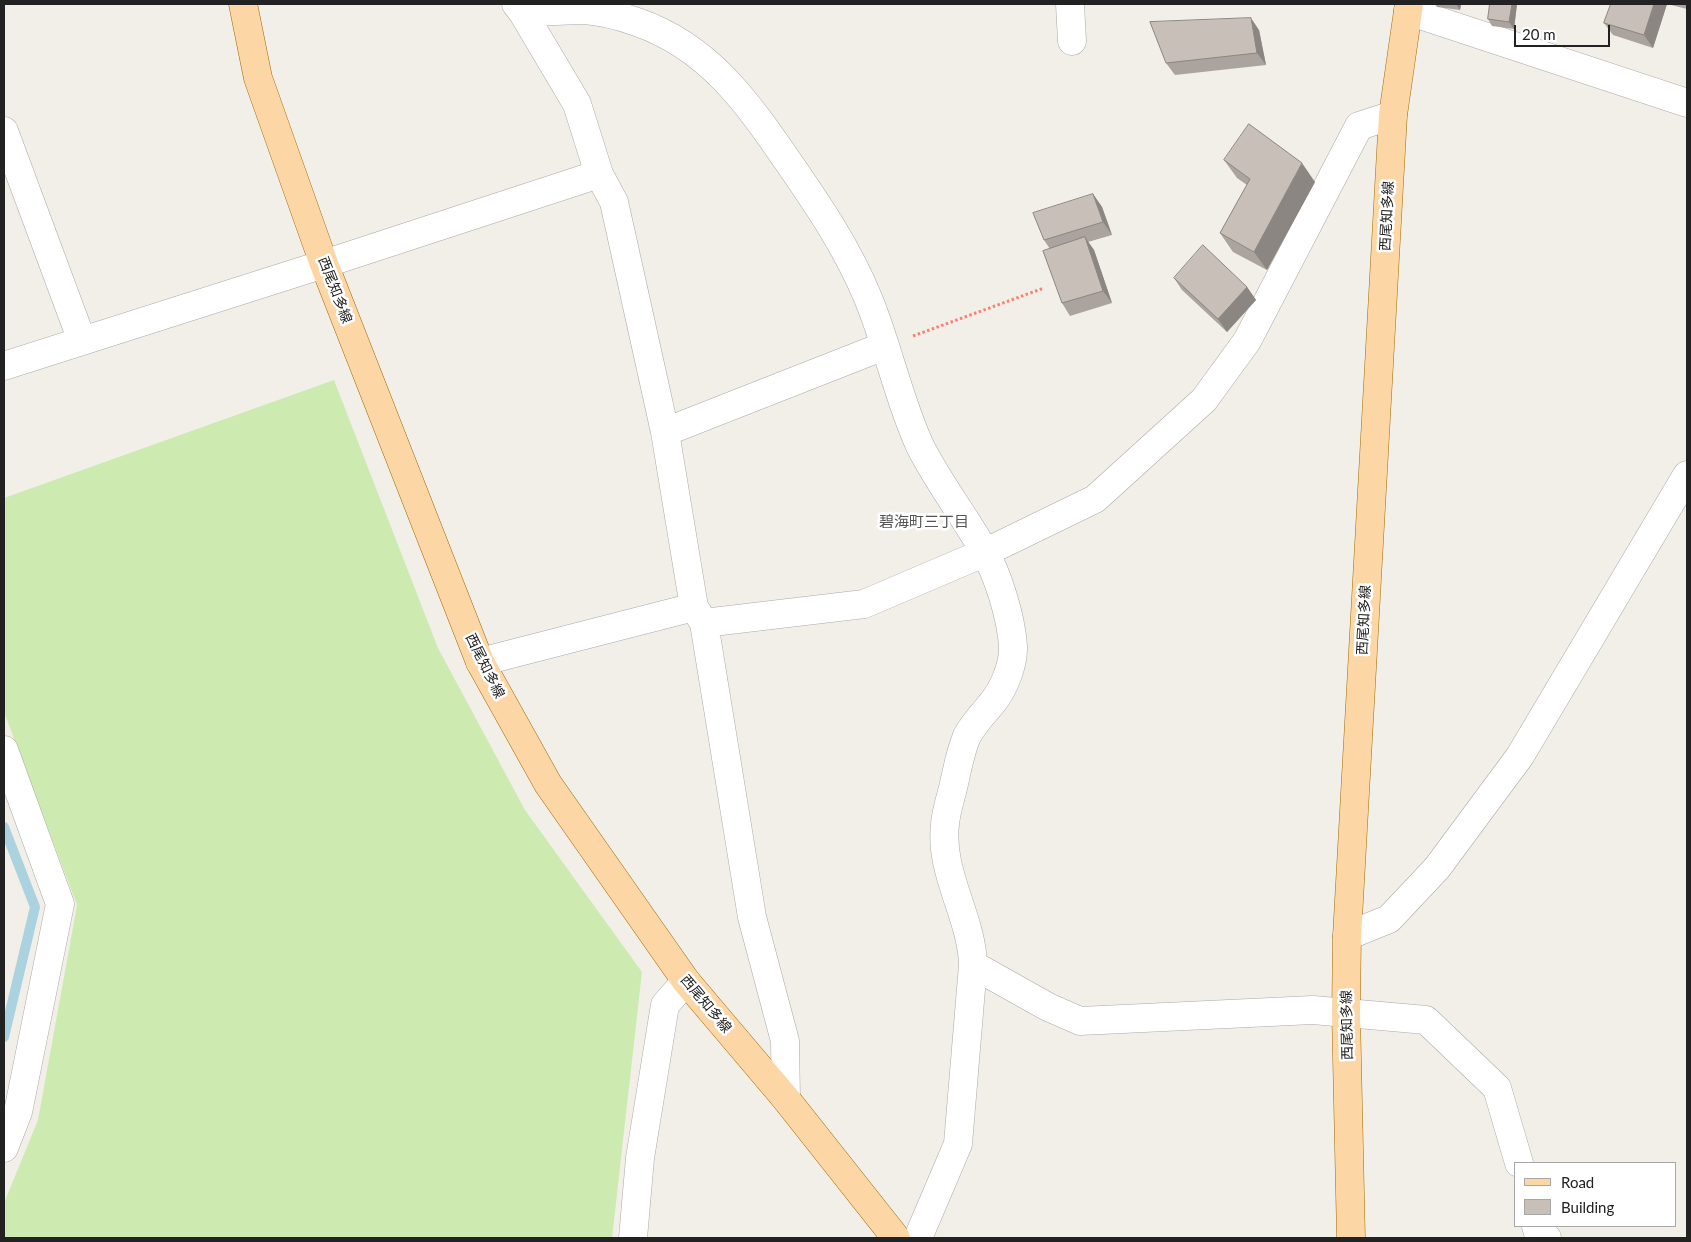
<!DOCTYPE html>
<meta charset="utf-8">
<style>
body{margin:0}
#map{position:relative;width:1691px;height:1242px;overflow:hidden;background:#f2efe9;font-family:Lato,sans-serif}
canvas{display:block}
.frame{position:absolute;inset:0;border:5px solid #222;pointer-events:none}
.legend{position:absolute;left:1514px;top:1162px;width:162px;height:65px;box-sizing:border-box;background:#fff;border:1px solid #a7a7a7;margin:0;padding:6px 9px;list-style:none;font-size:15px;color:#222}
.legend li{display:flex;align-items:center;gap:10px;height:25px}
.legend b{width:25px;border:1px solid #a7a7a7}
.scale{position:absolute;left:1514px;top:25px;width:96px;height:22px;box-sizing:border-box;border:2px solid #222;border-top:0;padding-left:6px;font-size:15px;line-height:18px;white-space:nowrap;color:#222;-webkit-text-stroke:4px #fff;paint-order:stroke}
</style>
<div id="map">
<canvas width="1691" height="1242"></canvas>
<div class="frame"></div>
<ul class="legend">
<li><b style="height:6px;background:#fcd6a4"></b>Road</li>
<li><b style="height:14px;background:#c7bfb8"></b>Building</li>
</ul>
<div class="scale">20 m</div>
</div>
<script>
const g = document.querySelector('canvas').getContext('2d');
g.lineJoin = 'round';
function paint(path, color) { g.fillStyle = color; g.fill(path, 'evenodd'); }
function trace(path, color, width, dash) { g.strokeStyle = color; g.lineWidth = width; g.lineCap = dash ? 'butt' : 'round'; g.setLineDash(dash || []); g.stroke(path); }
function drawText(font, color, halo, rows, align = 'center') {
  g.font = font + ' Lato,"Noto Sans JP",sans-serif'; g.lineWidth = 5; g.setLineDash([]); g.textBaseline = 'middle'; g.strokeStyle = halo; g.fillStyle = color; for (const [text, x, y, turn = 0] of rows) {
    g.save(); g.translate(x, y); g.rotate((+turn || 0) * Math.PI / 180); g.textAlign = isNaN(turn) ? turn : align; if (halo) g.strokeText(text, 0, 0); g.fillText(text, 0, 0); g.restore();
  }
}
const grass = new Path2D(`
 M334,380L438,648L525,810L642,972L612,1238H4V1203L38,1120L77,905L4,712V498Z`);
const stream = new Path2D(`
 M4,827L35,907L4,1037`);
const path = new Path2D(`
 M913,336L1044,288`);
const minor = new Path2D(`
 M516,4L523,13L577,104L599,174L614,202L665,432L694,607L704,623L752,917L785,1041L786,1099
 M1070,4L1072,41
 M1408,11L1687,103
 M523,13C543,12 564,10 584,10C602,11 620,16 637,22C709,47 747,102 789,163C818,205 848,249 868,298C888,346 898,398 920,446C938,482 963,514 983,549C998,574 1011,617 1013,646C1014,664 1004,688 993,702C984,713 974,723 967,736C960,752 957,771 953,788C950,800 946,812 945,824C939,873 972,917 973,965L958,1144L918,1238
 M4,131L82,341
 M4,366L324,264L599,174
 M665,432L884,346
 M704,623L864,604L986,552L1095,499L1204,400L1247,341L1359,126L1393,115
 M480,662L694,607
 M4,750L60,904L18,1112L4,1148
 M1347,936L1389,919L1437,868L1520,756L1687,475
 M973,965L1048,1007L1080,1021L1313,1010L1426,1020L1497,1088L1519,1163
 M1536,1226L1538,1233L1547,1238
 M633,1238L640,1158L665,1005L686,981`);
const major = new Path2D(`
 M243,4L258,78L324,264L480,662L548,784L686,981L786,1099L896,1238
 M1351,1238L1346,1013L1347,936L1393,115L1409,4`);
const wall = new Path2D(`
 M1435,4H1461L1460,10L1437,7Z
 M1490,4H1517L1514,29L1492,26L1488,19Z
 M1611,4H1667L1653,48L1613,35L1604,23Z
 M1670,4H1687V9L1671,5Z
 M1259,30L1266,65L1175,75L1166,63Z
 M1224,160L1315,182L1267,270L1233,252L1220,233L1247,185L1237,178Z
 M1093,194L1102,207L1112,235L1088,242L1094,250L1112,303L1070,316L1062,303L1050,249L1044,240Z
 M1174,278L1247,287L1256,300L1227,332L1182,290Z`);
const shadedWall = new Path2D(`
 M1456,4H1461L1460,10Z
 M1512,4H1517L1514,29L1509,22Z
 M1654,4H1667L1653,48L1644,35Z
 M1251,18L1259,30L1266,65L1257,53Z
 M1302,163L1315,182L1267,270L1254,252Z
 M1093,194L1102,207L1112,235L1103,222Z
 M1085,237L1094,250L1112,303L1103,291Z
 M1247,287L1256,300L1227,332L1218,319Z`);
const building = new Path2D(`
 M1490,4H1512L1509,22L1488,19Z
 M1611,4H1654L1644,35L1604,23Z
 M1251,18L1257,53L1166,63L1150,22Z
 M1249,124L1302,163L1254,252L1220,233L1250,179L1224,160Z
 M1093,194L1103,222L1044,240L1033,213Z
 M1085,237L1103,291L1062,303L1043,251Z
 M1203,245L1247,287L1218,319L1174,278Z`);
const streetNames = [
 ["西尾知多線",1387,216,-87],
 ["西尾知多線",335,290,69],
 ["西尾知多線",1364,620,-87],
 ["西尾知多線",485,666,64],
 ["西尾知多線",706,1004,50],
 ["西尾知多線",1347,1025,-91]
];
const neighbourhoodNames = [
 ["碧海町三丁目",924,522]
];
paint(grass, '#cdebb0');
trace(stream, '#aad3df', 10);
trace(minor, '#a9a9a9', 29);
trace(major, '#a06b00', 29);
trace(path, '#fa8072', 3, [2.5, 2.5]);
trace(minor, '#fff', 28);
trace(major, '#fcd6a4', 28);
paint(wall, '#aba49e');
paint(shadedWall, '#8b8681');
paint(building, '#c7bfb8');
trace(building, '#8b8681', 1);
drawText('14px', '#222', '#fff', streetNames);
drawText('15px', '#555', '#fff', neighbourhoodNames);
</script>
